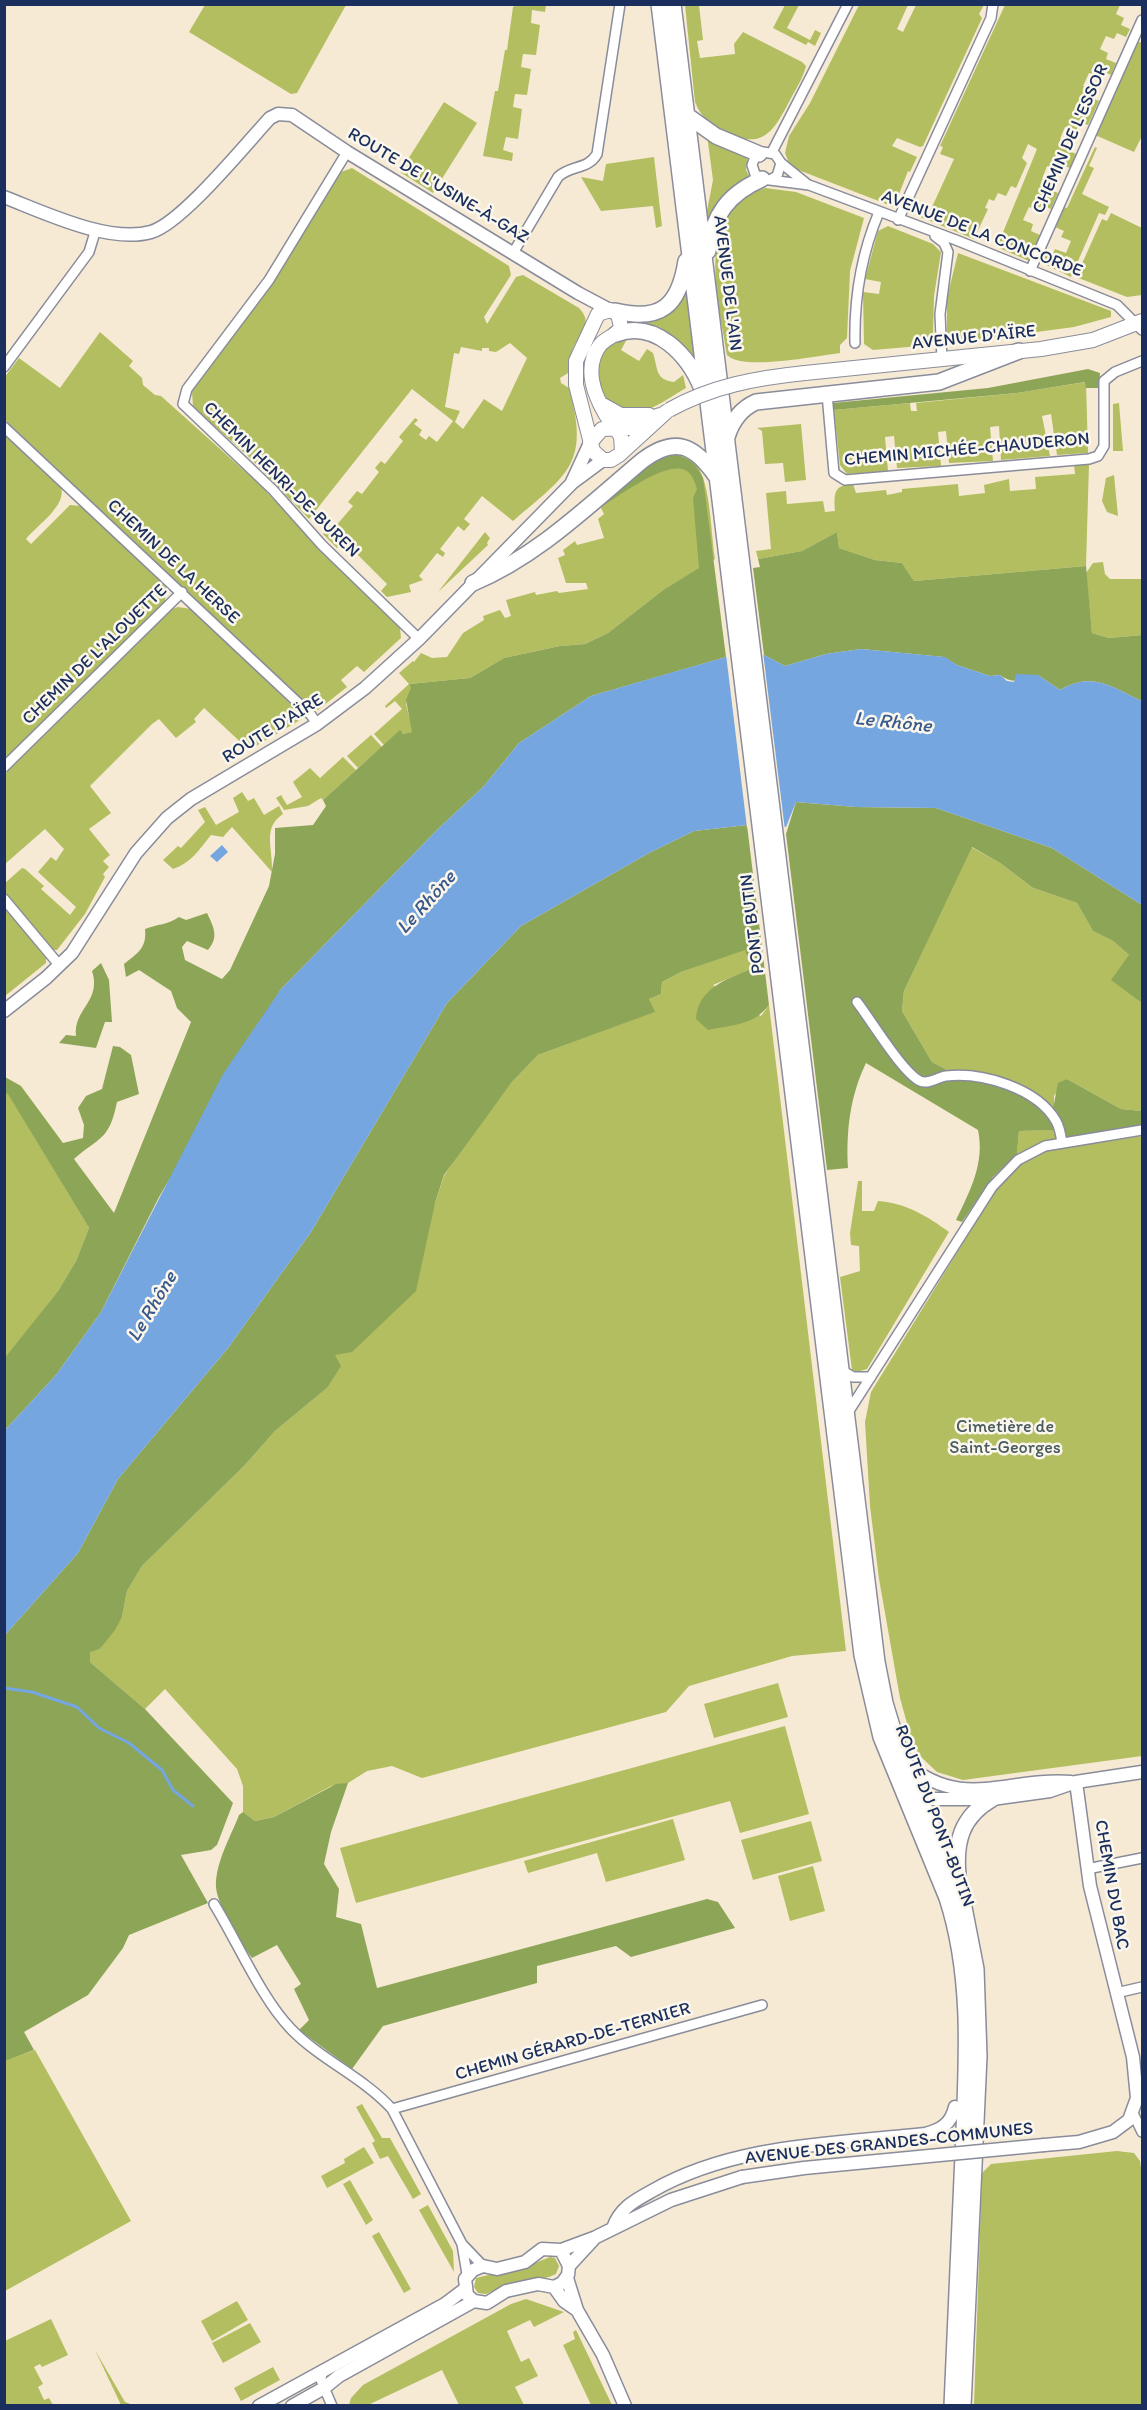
<!DOCTYPE html>
<meta charset="utf-8">
<style>
body{margin:0}
#map{position:relative;width:1147px;height:2410px;overflow:hidden;background:#f7ead5;font-family:Itim,sans-serif}
canvas{display:block}
.frame{position:absolute;inset:0;border:6px solid #1b2f5e;pointer-events:none}
</style>
<div id="map">
<canvas width="1147" height="2410"></canvas>
<div class="frame"></div>
</div>
<script>
const g = document.querySelector('canvas').getContext('2d');
g.lineJoin = 'round';
function paint(path, color) { g.fillStyle = color; g.fill(path, 'evenodd'); }
function trace(path, color, width, dash) { g.strokeStyle = color; g.lineWidth = width; g.lineCap = dash ? 'butt' : 'round'; g.setLineDash(dash || []); g.stroke(path); }
function drawText(font, color, halo, rows, align = 'center') {
  g.font = font + ' Itim,sans-serif'; g.lineWidth = 5; g.setLineDash([]); g.textBaseline = 'middle'; g.strokeStyle = halo; g.fillStyle = color; for (const [text, x, y, turn = 0] of rows) {
    g.save(); g.translate(x, y); g.rotate((+turn || 0) * Math.PI / 180); g.textAlign = isNaN(turn) ? turn : align; if (halo) g.strokeText(text, 0, 0); g.fillText(text, 0, 0); g.restore();
  }
}
const green = new Path2D(`
 M205,5V4L346,5L297,93L291,94L189,32Z
 M516,5H546L545,12L532,10L531,23L540,25L536,55L523,54L521,67L531,69L527,95L515,94L513,107L522,109L518,139L506,137L503,150L513,153L512,161L483,156L495,91H498L505,50H507L513,7Z
 M685,5H699L703,40L697,41L700,58L735,54L734,44L743,32L802,62L806,66C803,78 796,89 790,100C773,133 762,151 723,131C709,123 701,117 695,102Z
 M785,5H799L787,28L810,40L815,30L821,33L815,46L808,42L806,45L773,28Z
 M859,5H908L897,29L903,32L916,5H984L979,14L982,18L923,146L920,147L897,138L892,146L917,157L910,172L908,171L894,207L796,169L789,163L785,153L789,136L810,103Z
 M1005,5H1120L1116,14L1124,18L1121,25L1130,29L1126,37L1117,33L1114,39L1106,36L1100,49L1108,53L1106,59L1116,63L1111,75L1101,70L1098,76L1089,73L1083,86L1092,90L1089,97L1099,101L1088,125L1080,122L1076,131L1065,127L1060,139L1069,143L1067,150L1076,154L1070,168L1060,164L1057,170L1047,166L1042,179L1052,184L1049,189L1058,193L1051,209L1041,205L1039,211L1029,207L1023,220L1033,224L1031,231L1040,235L1029,261L997,247L1037,149L1028,144L1022,158L1027,163L1016,188L1011,186L1006,196L998,193L994,201L989,199L985,208L988,209L974,239L918,216L919,212L927,218L954,159L940,154L943,147L940,146Z
 M1137,41L1142,43V136L1134,152L1095,135Z
 M444,102L477,123L433,193L400,172Z
 M707,135L748,156L746,170L750,178C730,188 720,198 709,217L706,216L713,180Z
 M1095,147L1097,148L1089,166L1094,168L1082,194L1109,207L1105,215L1099,213L1071,277L1040,262L1044,253L1052,256L1055,249L1066,253L1071,241L1061,237L1064,231L1055,227L1064,207L1067,208Z
 M654,157L662,226L656,228L653,206L601,211L581,177L603,181L606,164Z
 M352,168L509,266L511,275L484,317L487,324L516,277L523,275L579,308C594,323 580,334 573,348C570,356 569,365 568,373L560,378L561,383L569,388C590,464 568,474 513,521L482,496L464,519L470,524L464,531L458,526L440,549L445,553L443,557L437,553L419,576L423,580L409,585L411,592L387,597L381,591L387,584L344,541L337,548L323,534L330,525L334,528L353,506L348,502L357,491L362,494L379,472L375,468L381,461L385,464L403,441L399,437L415,418L418,420L414,424L422,430L419,435L426,440L429,436L437,442L453,421L412,389L309,519L249,457L193,407L192,391L270,286L341,172ZM510,343L527,358L502,411L484,399L463,429L455,422L460,411L445,407L454,353L459,354L461,347L482,351V348H489V351L496,352Z
 M765,188L796,192L864,218L850,271L847,338L840,345V353C817,356 742,371 727,355C720,308 699,236 740,200C746,194 757,191 765,188Z
 M1111,213L1142,228V295L1127,297L1076,277L1102,219L1107,221Z
 M888,226L933,244L941,252L934,296L933,334L920,346L873,350L864,344L863,292L879,294L881,282L865,279L878,231Z
 M958,253L1111,311V317L1074,327L947,344V298Z
 M689,292L698,361L694,362L628,326L627,319L666,313Z
 M100,332L133,361L129,366L142,378L143,385L155,395L161,396L258,483L343,573L400,628L401,638L364,672L357,666L341,680L347,687L318,710L311,709L5,420L4,378L19,358L60,388Z
 M628,337L621,350L639,361L647,349L653,353C658,368 655,380 674,382L683,375L686,388C671,396 648,415 630,412C590,407 586,340 628,337Z
 M1086,382L1088,453L1057,455L1051,414L1042,416L1050,456L1001,460L999,426L990,427L993,461L949,463L946,431L938,432L941,466L897,468L894,436L885,437L888,471L847,474L840,465L834,410L910,403L911,411H917L916,403L1017,393Z
 M1119,403L1123,451H1113V404Z
 M801,424L806,480L785,482L783,463L765,464L762,431L757,428Z
 M4,434L61,487C67,506 37,525 26,539L31,544L70,505L81,506L162,583L166,588L165,602L5,759Z
 M677,455C685,457 692,459 697,466C711,484 711,536 715,559L663,590L608,633L585,644L560,646L504,658L470,678L409,684L412,688L406,704L413,732L403,734L400,731L384,745L374,734L402,709L395,701L386,708L385,706L409,684L399,673L413,661L414,662L421,653L432,658L447,657L463,633L484,620L483,616L500,610L505,618L511,616L506,600L535,592L536,595L557,591L559,593L588,589L586,583H566L558,558L565,555L563,550L575,541L577,545L604,538L598,519L604,514L599,504Z
 M1089,464L1086,566L914,581L902,563L875,560L839,548L837,532L802,551L758,559L756,551L771,549L766,493L786,491L787,504L823,501L825,512L835,511C834,494 833,485 853,484L856,493L886,490L887,495L902,492V489L958,484L959,496L985,493L984,485L1009,479L1010,491L1036,489L1035,477L1075,474L1074,465Z
 M1114,475L1118,516L1107,512L1102,501L1106,478Z
 M485,532L490,538L487,543L488,545L438,592Z
 M1103,562L1105,574L1110,579H1142V635L1109,638L1092,633L1086,573L1093,563Z
 M178,607L191,609L302,715V719L249,750L204,708L194,719L196,722L176,738L159,719L152,724L90,786L111,813L89,829L110,855L103,861L109,867L103,874L105,877L85,914L57,950H53L5,893V883L22,868L25,869L44,886L41,889L70,915L76,907L38,872L51,857L56,861L64,849L45,829L5,864V774L172,609Z
 M371,735L382,747L358,768L347,756Z
 M343,757L356,770L323,800L321,798L308,806L284,810L276,798L281,795L287,805L302,797L293,782L310,768L320,778Z
 M242,792L248,801L254,798L264,815L279,806L283,814C262,828 273,847 272,872L232,827L223,837L211,835C199,850 191,863 173,869L163,860L178,846L181,848L205,822L198,810L205,807L216,825L239,812L233,798Z
 M971,847L1000,863L1033,888L1077,903L1093,931L1113,941L1129,955L1138,1000L1142,1003V1111L1121,1109L1067,1079L1054,1096V1109L1042,1100L976,1074L949,1071L932,1062L902,1011L904,991Z
 M5,907L46,958V963L5,996Z
 M745,949L751,969L713,985L761,1016L769,1005L846,1651L792,1656L689,1686L666,1712L422,1778L392,1766L367,1771L348,1783L331,1786L274,1817L255,1821L243,1812V1786L237,1769L165,1689L145,1709L90,1662V1651L100,1649L122,1617L127,1591L142,1566L245,1465L275,1431L327,1388L334,1355L435,1203L444,1176L463,1147L512,1082L538,1055L654,1012L649,999L661,994L662,982L681,972Z
 M4,1093H8L89,1228L76,1261L58,1291L5,1359Z
 M1057,1130L1056,1140L1038,1144L1017,1154L1019,1131Z
 M1142,1136V1756L963,1780L937,1772L920,1756L913,1745L900,1698L879,1579L870,1506L865,1422L871,1392L992,1196L1019,1165L1045,1151Z
 M858,1181H862V1211H874L878,1201C906,1203 927,1216 949,1232L867,1369L857,1372L852,1370L840,1277L860,1271L859,1246L851,1245L850,1233Z
 M778,1683L788,1717L714,1738L704,1704Z
 M785,1726L809,1814L740,1833L730,1801L356,1903L340,1848Z
 M673,1819L685,1860L606,1882L597,1853L528,1873L524,1861Z
 M811,1821L822,1861L753,1880L741,1840Z
 M813,1866L825,1911L790,1921L778,1876Z
 M35,2050L131,2221L5,2291L4,2061Z
 M362,2104L382,2138H390L421,2194L413,2199L388,2156L380,2159L372,2143L375,2141L356,2107Z
 M364,2147L374,2163L327,2188L321,2176L345,2163L344,2159Z
 M1117,2151L1134,2153L1140,2161L1142,2174V2405H974L982,2173L991,2164Z
 M350,2180L373,2220L366,2225L343,2184Z
 M428,2205L453,2251L454,2272L419,2210Z
 M379,2232L411,2289L404,2293L372,2236Z
 M550,2257L555,2258L559,2266L556,2274C535,2284 508,2283 486,2294L478,2293L474,2287L476,2278L530,2265Z
 M526,2299L564,2312L534,2327L530,2320L507,2331L521,2362L529,2358L538,2376L515,2387L524,2405H459L442,2370L368,2405H349L351,2398L363,2385L511,2304Z
 M237,2301L248,2320L212,2341L201,2321Z
 M51,2319L68,2355L42,2367L40,2364L34,2367L43,2384L38,2387L44,2400L49,2398L53,2405H5V2341Z
 M250,2323L261,2342L223,2363L212,2343Z
 M576,2330L612,2405H591L563,2345L575,2339L573,2332Z
 M95,2350L125,2402L133,2405H121Z
 M273,2367L280,2380L241,2401L234,2388Z`);
const forest = new Path2D(`
 M1088,369L1100,373L1099,388H1086L1085,382L1017,393L834,410L833,403L988,388Z
 M677,455C691,459 696,465 703,478L726,657L591,696L519,743L484,786L439,828L281,989L159,1197L101,1312L56,1375L5,1430L4,1359L58,1291L76,1261L89,1228L8,1094L5,1093V1077L21,1086L63,1143L83,1138L84,1125L78,1108L86,1096L102,1089L113,1046L120,1047L131,1055L139,1094L117,1102C109,1141 100,1136 74,1159L114,1213L191,1022L177,1008L171,991L139,970L126,977L124,964C138,953 147,948 145,929C157,924 168,925 179,917L186,920L207,913C214,928 219,937 208,950L187,941L182,947L185,960L222,979L230,970L269,886L275,854V828L313,825L326,806L323,800L400,730L403,734L412,732L406,700L411,688L409,684L470,678L504,658L560,646L585,644L608,633L663,590L699,568L693,498L697,489C695,482 692,473 685,470C665,461 618,497 601,507L599,504C621,486 646,456 677,455Z
 M837,532L839,548L875,560L902,563L914,581L1086,566L1092,633L1109,638L1142,635V701C1111,687 1093,671 1060,690L1038,675C1024,680 1013,685 1000,675L990,676L957,665L944,657L861,649L826,654L785,666L764,655L753,568L760,567L758,559L802,551Z
 M796,802L856,807L936,808L1052,848L1142,905V1003L1111,980L1129,955L1113,941L1093,931L1077,903L1033,888L1000,863L972,847L904,991L902,1011L932,1062L949,1071L976,1074L1042,1100L1053,1109L1058,1083L1067,1079L1121,1109L1142,1111V1126L1067,1137L1064,1130L1019,1131L1017,1154L993,1177L962,1222L956,1220C970,1191 985,1163 978,1130L866,1063C850,1096 846,1131 848,1168L827,1170L786,834Z
 M747,825L769,1005C754,1025 732,1025 708,1030L696,1019C698,988 727,979 751,969L745,950L681,972L662,982L661,994L649,999L655,1012L538,1055L512,1082L444,1175L435,1203L416,1291L352,1352L335,1355L341,1366L327,1388L275,1431L245,1465L142,1566L127,1591L122,1617L115,1630L100,1649L90,1652V1662L145,1709L233,1803L217,1845L211,1850L181,1855L208,1903L129,1935L123,1948L88,1995L24,2032L34,2050L5,2061V1635L78,1553L118,1479L228,1348L311,1232L447,1003L521,926L649,853L694,831Z
 M101,963L109,980L112,1022H105L96,1048L59,1043L66,1035L76,1036C73,1009 102,1001 92,971Z
 M348,1783L331,1832L324,1864L339,1889L336,1917L361,1924L377,1988L707,1899L718,1902L735,1928L631,1957L616,1946L537,1966V1983L383,2026L352,2069L299,2030L309,2020L294,1989L301,1984L277,1945L252,1958C241,1943 217,1905 216,1887C215,1863 231,1836 239,1815L243,1812L255,1821L274,1817L336,1784Z`);
const water = new Path2D(`
 M861,649L945,657L957,665L990,676L1000,675L1007,681L1014,682L1016,674L1038,675L1060,690C1093,671 1111,687 1142,701V905L1052,848L936,808L856,807L796,802L786,827L747,825L694,831L649,853L521,926L447,1003L311,1232L228,1348L118,1479L78,1553L5,1635V1430L56,1375L101,1312L223,1074L281,989L439,828L484,786L519,743L591,696L663,675L726,657L764,655L785,666L826,654Z
 M222,845L228,852L217,862L210,856Z`);
const pier = new Path2D(`
 M763,652L785,830L747,828L726,654Z`);
const stream = new Path2D(`
 M4,1688L32,1692L77,1707L99,1728L129,1743L162,1770L173,1790L193,1806`);
const minor = new Path2D(`
 M347,152L269,280L187,389L183,404L273,490L322,545L419,639
 M772,152L848,4
 M781,163L807,184
 M770,180L777,176L781,163L775,154L763,152L755,157L752,165L755,174L762,179L809,185L956,240L1117,305L1142,330
 M898,220L991,18L993,4
 M935,236L944,243L948,252L940,314L942,360
 M513,253L558,177C570,165 588,170 597,154L620,4
 M1030,271L1142,20
 M855,343C854,298 861,255 879,212
 M4,367L89,252L96,229
 M827,394L834,473L845,480L1089,459L1098,456L1104,446V381L1115,372L1142,361
 M4,427L311,715L317,724
 M4,767L182,592
 M4,899L60,966
 M857,1002C871,1020 902,1072 920,1081C928,1085 938,1077 946,1076C982,1072 1037,1088 1056,1121C1060,1128 1061,1136 1062,1143
 M841,1370L853,1377H871
 M847,1414L992,1187L1018,1160L1045,1146L1142,1130
 M1087,1869L1142,1858
 M214,1904C237,1941 261,1998 291,2029C321,2060 363,2077 392,2109
 M1116,1993L1142,1987
 M1133,2113L1142,2132
 M462,2244L467,2274
 M483,2266L462,2244L392,2109L762,2005
 M322,2372L321,2380L332,2406`);
const tertiary = new Path2D(`
 M4,197C43,212 109,244 151,232C182,223 245,145 270,118L278,114L292,115L347,152L578,293L610,310
 M572,482L590,443
 M4,1011L46,978L72,953L136,853L167,818L191,799L317,724L365,688L419,639L572,483L603,460
 M905,1763C963,1812 1007,1777 1071,1782
 M913,1797L928,1799H992L1050,1791L1076,1782L1142,1772
 M1044,2145L1079,2142L1113,2132L1129,2120L1137,2098L1133,2057L1090,1886L1076,1782
 M613,2228C620,2208 634,2201 652,2191C734,2144 833,2144 925,2134C941,2130 951,2124 955,2107
 M561,2250L569,2266L568,2275L562,2283L554,2287L538,2284L506,2291L487,2303L474,2301L467,2295L465,2279L473,2270L483,2266L497,2269L525,2262L542,2249L561,2250L596,2237L671,2200L742,2177
 M569,2266L593,2240
 M567,2278L577,2310L603,2355L625,2406
 M554,2287L564,2301L577,2310
 M259,2406L445,2304L465,2289
 M292,2406L324,2388L339,2376L474,2301`);
const secondary = new Path2D(`
 M805,373L1041,349L1093,340L1142,321
 M603,405L621,415H649
 M590,443L602,429L629,428L660,415
 M622,451L621,436C603,414 578,374 600,345C607,337 617,336 621,327L618,314L610,310L598,314L576,361V385L593,451L603,460H611L619,455L666,412`);
const primary = new Path2D(`
 M659,4L862,1655L881,1737L947,1898C974,1981 966,2070 963,2155C959,2239 956,2322 952,2406
 M673,4L877,1662L885,1703L898,1746L962,1897L976,1969L979,2056L963,2406
 M685,114L716,136L759,154
 M708,251C713,215 728,194 762,179
 M615,311C661,322 679,306 686,261
 M616,334C656,319 689,356 702,389
 M727,437C732,421 740,409 756,402L939,382L1019,351
 M473,583C538,556 589,505 643,460C675,436 694,445 716,476
 M958,1875C955,1842 961,1817 992,1799`);
const tertiaryBridge = new Path2D(`
 M742,2177L804,2168L1044,2145`);
const secondaryBridge = new Path2D(`
 M669,410C712,386 756,378 805,373`);
const streetNames = [
 ["CHEMIN DE L'ESSOR",1071,139,-66],
 ["ROUTE DE L'USINE-À-GAZ",438,186,31],
 ["AVENUE DE LA CONCORDE",982,234,21],
 ["AVENUE DE L'AIN",727,283,83],
 ["AVENUE D'AÏRE",974,338,-6],
 ["CHEMIN MICHÉE-CHAUDERON",967,450,-5],
 ["CHEMIN HENRI-DE-BUREN",281,480,45],
 ["CHEMIN DE LA HERSE",173,562,43],
 ["CHEMIN DE L'ALOUETTE",95,655,-44],
 ["ROUTE D'AÏRE",273,729,-32],
 ["PONT BUTIN",753,924,-97],
 ["ROUTE DU PONT-BUTIN",934,1816,69],
 ["CHEMIN DU BAC",1111,1885,80],
 ["CHEMIN GÉRARD-DE-TERNIER",573,2042,-16],
 ["AVENUE DES GRANDES-COMMUNES",889,2144,-6]
];
const parkNames = [
 ["Cimetière de",1005,1427],
 ["Saint-Georges",1005,1448]
];
const waterNames = [
 ["Le Rhône",893,723,6],
 ["Le Rhône",427,903,-48],
 ["Le Rhône",153,1307,-59]
];
paint(green, '#b2be5f');
paint(forest, '#8da556');
paint(water, '#75a6e0');
paint(pier, '#f7ead5');
trace(stream, '#75a6e0', 3);
trace(minor, '#898c9a', 12);
trace(tertiary, '#898c9a', 15);
trace(secondary, '#898c9a', 16);
trace(primary, '#898c9a', 18);
trace(minor, '#fff', 9);
trace(tertiary, '#fff', 12);
trace(secondary, '#fff', 14);
trace(primary, '#fff', 15);
trace(tertiaryBridge, '#898c9a', 15, []);
trace(secondaryBridge, '#898c9a', 16, []);
trace(tertiaryBridge, '#fff', 12);
trace(secondaryBridge, '#fff', 14);
drawText('18px', '#1b2f5e', '#fbf7ec', streetNames);
drawText('18px', '#485a5e', '#fbf7ec', parkNames);
drawText('italic 20px', '#3a598c', '#fbf7ec', waterNames);
</script>
